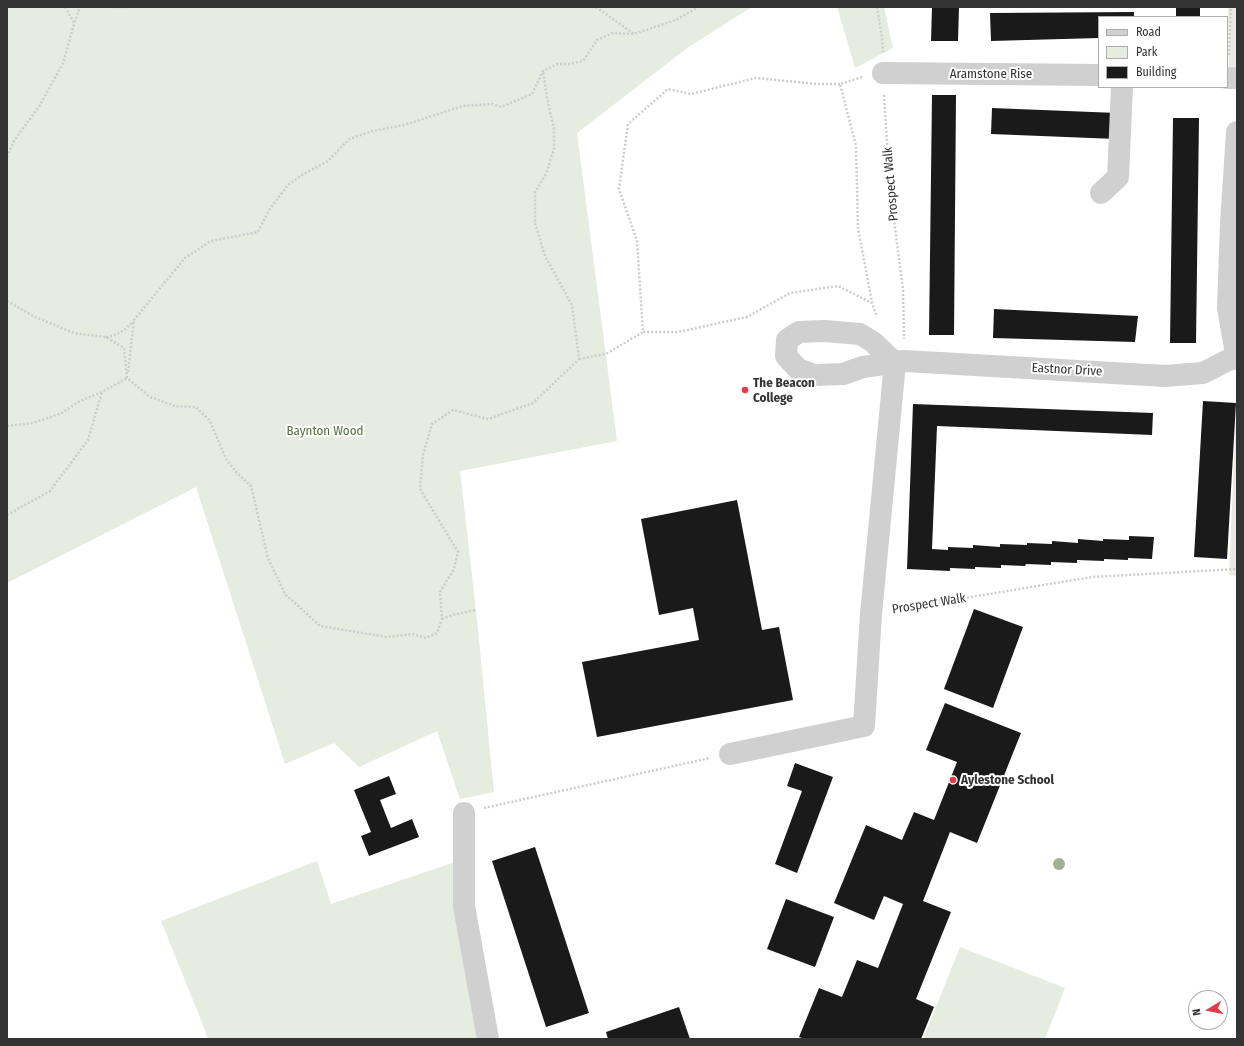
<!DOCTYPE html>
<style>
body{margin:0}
#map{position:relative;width:1244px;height:1046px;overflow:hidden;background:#fff;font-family:"Fira Sans Condensed",sans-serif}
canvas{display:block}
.frame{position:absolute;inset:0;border:8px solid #333;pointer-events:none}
.legend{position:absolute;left:1098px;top:16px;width:130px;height:72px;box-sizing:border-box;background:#fff;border:1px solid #adadad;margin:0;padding:5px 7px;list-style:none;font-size:12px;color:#333}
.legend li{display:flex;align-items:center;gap:8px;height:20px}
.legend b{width:20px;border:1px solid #adadad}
.north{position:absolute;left:1188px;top:990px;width:40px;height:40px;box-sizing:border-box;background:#fff;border:1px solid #adadad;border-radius:50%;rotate:260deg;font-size:11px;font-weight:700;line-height:16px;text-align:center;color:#333}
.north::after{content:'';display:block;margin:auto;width:14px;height:18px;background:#e63946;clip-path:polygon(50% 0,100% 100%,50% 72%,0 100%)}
</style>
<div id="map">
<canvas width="1244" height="1046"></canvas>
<div class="frame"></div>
<ul class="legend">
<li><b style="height:5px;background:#d0d0d0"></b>Road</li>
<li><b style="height:11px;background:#e6ecdf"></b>Park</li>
<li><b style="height:11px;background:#1a1a1a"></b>Building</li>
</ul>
<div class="north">N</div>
</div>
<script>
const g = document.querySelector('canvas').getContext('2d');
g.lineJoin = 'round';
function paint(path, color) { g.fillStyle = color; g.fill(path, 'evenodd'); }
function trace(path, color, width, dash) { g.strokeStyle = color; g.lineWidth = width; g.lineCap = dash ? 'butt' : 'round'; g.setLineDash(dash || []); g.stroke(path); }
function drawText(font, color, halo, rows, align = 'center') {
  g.font = font + ' "Fira Sans Condensed",sans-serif'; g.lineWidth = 4; g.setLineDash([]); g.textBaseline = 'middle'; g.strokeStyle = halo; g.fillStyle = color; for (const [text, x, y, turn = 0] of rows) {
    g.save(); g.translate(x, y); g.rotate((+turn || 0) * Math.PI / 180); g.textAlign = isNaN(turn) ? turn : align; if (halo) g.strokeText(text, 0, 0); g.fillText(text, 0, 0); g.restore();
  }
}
const green = new Path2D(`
 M7,7H752L690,46L577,133L617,441L460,471L476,610L494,792L460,799L437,731L359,767L334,743L285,764L196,487L7,583Z
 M837,7H884L893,48L855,68Z
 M1228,7H1237V78H1229Z
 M1237,390V576L1229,575Z
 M464,859L488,1039H208L201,1020L161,921L317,861L331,904Z
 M960,947L1065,988L1045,1039H923Z`);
const building = new Path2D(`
 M932,7H959L958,41H931Z
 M1176,7H1200V17H1176Z
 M1134,12V17H1099V38L991,41L990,13Z
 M932,95H956L954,335H929Z
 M992,108L1117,113L1116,139L991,134Z
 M1173,118H1199L1196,343H1170Z
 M994,309L1138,316L1135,342L993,338Z
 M1203,401L1236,403L1227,559L1194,557Z
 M913,404L1153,413L1152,435L937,426L932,549L948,550V547L973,548V545L1000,547V544L1027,545V543L1052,544V541L1078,543V539L1103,541V539L1129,540V536L1154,537L1152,559L1128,558V560L1104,559V561L1077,560V563L1051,562V565L1026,564L1025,566L1001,565V568L975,567V569L950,568V571L907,569Z
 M737,500L762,630L779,627L793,700L597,737L582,662L699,640L693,608L659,615L641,519Z
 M974,609L1023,627L993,708L944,689Z
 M945,703L1021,733L977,843L950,832L923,901L951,912L916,999L934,1007L921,1039H805L799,1037L819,988L842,997L857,960L878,968L903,904L884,896L874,920L834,903L866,825L902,840L914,812L934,820L957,762L926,750Z
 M795,763L833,777L797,873L775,864L802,791L787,786Z
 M389,776L396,794L380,800L391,828L412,819L419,837L369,856L361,836L371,832L354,790Z
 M535,847L589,1013L546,1027L492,861Z
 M786,899L834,917L815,967L767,949Z
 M679,1007L690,1039H608L606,1032Z`);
const path = new Path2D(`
 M65,7L74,23
 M109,7H133
 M596,7L634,34
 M877,7L882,37L883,52
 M1229,55L1231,7
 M862,77L840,84L856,146L858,228L872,303L877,317
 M840,84H817L756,78L691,94L668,89L628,124L619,189L637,241L643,332H678L747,317L790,293L838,286L872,303
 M884,95L890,189L903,290L904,339
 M7,157L14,141L40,105L63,63L74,24L80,7
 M7,301L35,317L74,333L106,337L124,348L127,378L150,397L175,406L196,407L210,421L226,459L237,473L251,486L268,558L285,594L320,626L387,637L413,634L426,638L437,633L442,619L440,592L454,569L458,552L420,489L423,455L432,424L453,410L488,419L533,403L579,359L572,305L545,256L535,223V192L546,174L554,149V129L547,98L543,71
 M106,337C120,335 124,330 134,321
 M579,359L606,354L643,332
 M128,372L134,320L185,258L211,241L258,232L269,210L288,185L302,175L328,161L349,139L373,131L404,125L463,106L492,104L501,107L532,94L543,71L557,64H570L583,61L597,40L613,33L634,34L676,20L698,7
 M7,426L33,423L62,413L80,401L102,392L127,378
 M7,515L50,491L88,440L102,392
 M892,610L1092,577L1237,569
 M442,619L452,615L476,610
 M484,808L710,758`);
const minor = new Path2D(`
 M883,73L1099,75
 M1227,78H1237
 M1237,132L1231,224L1228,308L1237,359
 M1101,193L1118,177L1122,87
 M895,363L873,342L860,334L825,331L799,332L787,340L786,356L798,369L814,375L843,374L863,367L905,361L1165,376L1203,373L1236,356
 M730,754L864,726L871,614L895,363
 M464,813V906L488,1039`);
const trees = [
 [1059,864]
];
const markers = [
 [745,390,4,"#e63946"],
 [953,780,4,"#e63946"]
];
const streetNames = [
 ["Aramstone Rise",991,74],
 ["Prospect Walk",891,184,-95],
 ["Eastnor Drive",1067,370,3],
 ["Prospect Walk",929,604,-9]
];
const poiNames = [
 ["The Beacon",753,383],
 ["College",753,398],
 ["Aylestone School",961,780]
];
const parkNames = [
 ["Baynton Wood",325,431]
];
paint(green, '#e6ecdf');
paint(building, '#1a1a1a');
trace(path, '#cdcdcd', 2.5, [2, 2]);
trace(minor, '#d0d0d0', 22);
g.fillStyle = '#a2b095';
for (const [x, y] of trees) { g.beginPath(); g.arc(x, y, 6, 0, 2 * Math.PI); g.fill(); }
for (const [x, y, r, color] of markers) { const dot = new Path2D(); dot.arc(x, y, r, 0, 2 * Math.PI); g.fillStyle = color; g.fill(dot); trace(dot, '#fff', 1.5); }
drawText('13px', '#333', '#fff', streetNames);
drawText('bold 13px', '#333', '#fff', poiNames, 'left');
drawText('13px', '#56703f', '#fff', parkNames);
</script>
